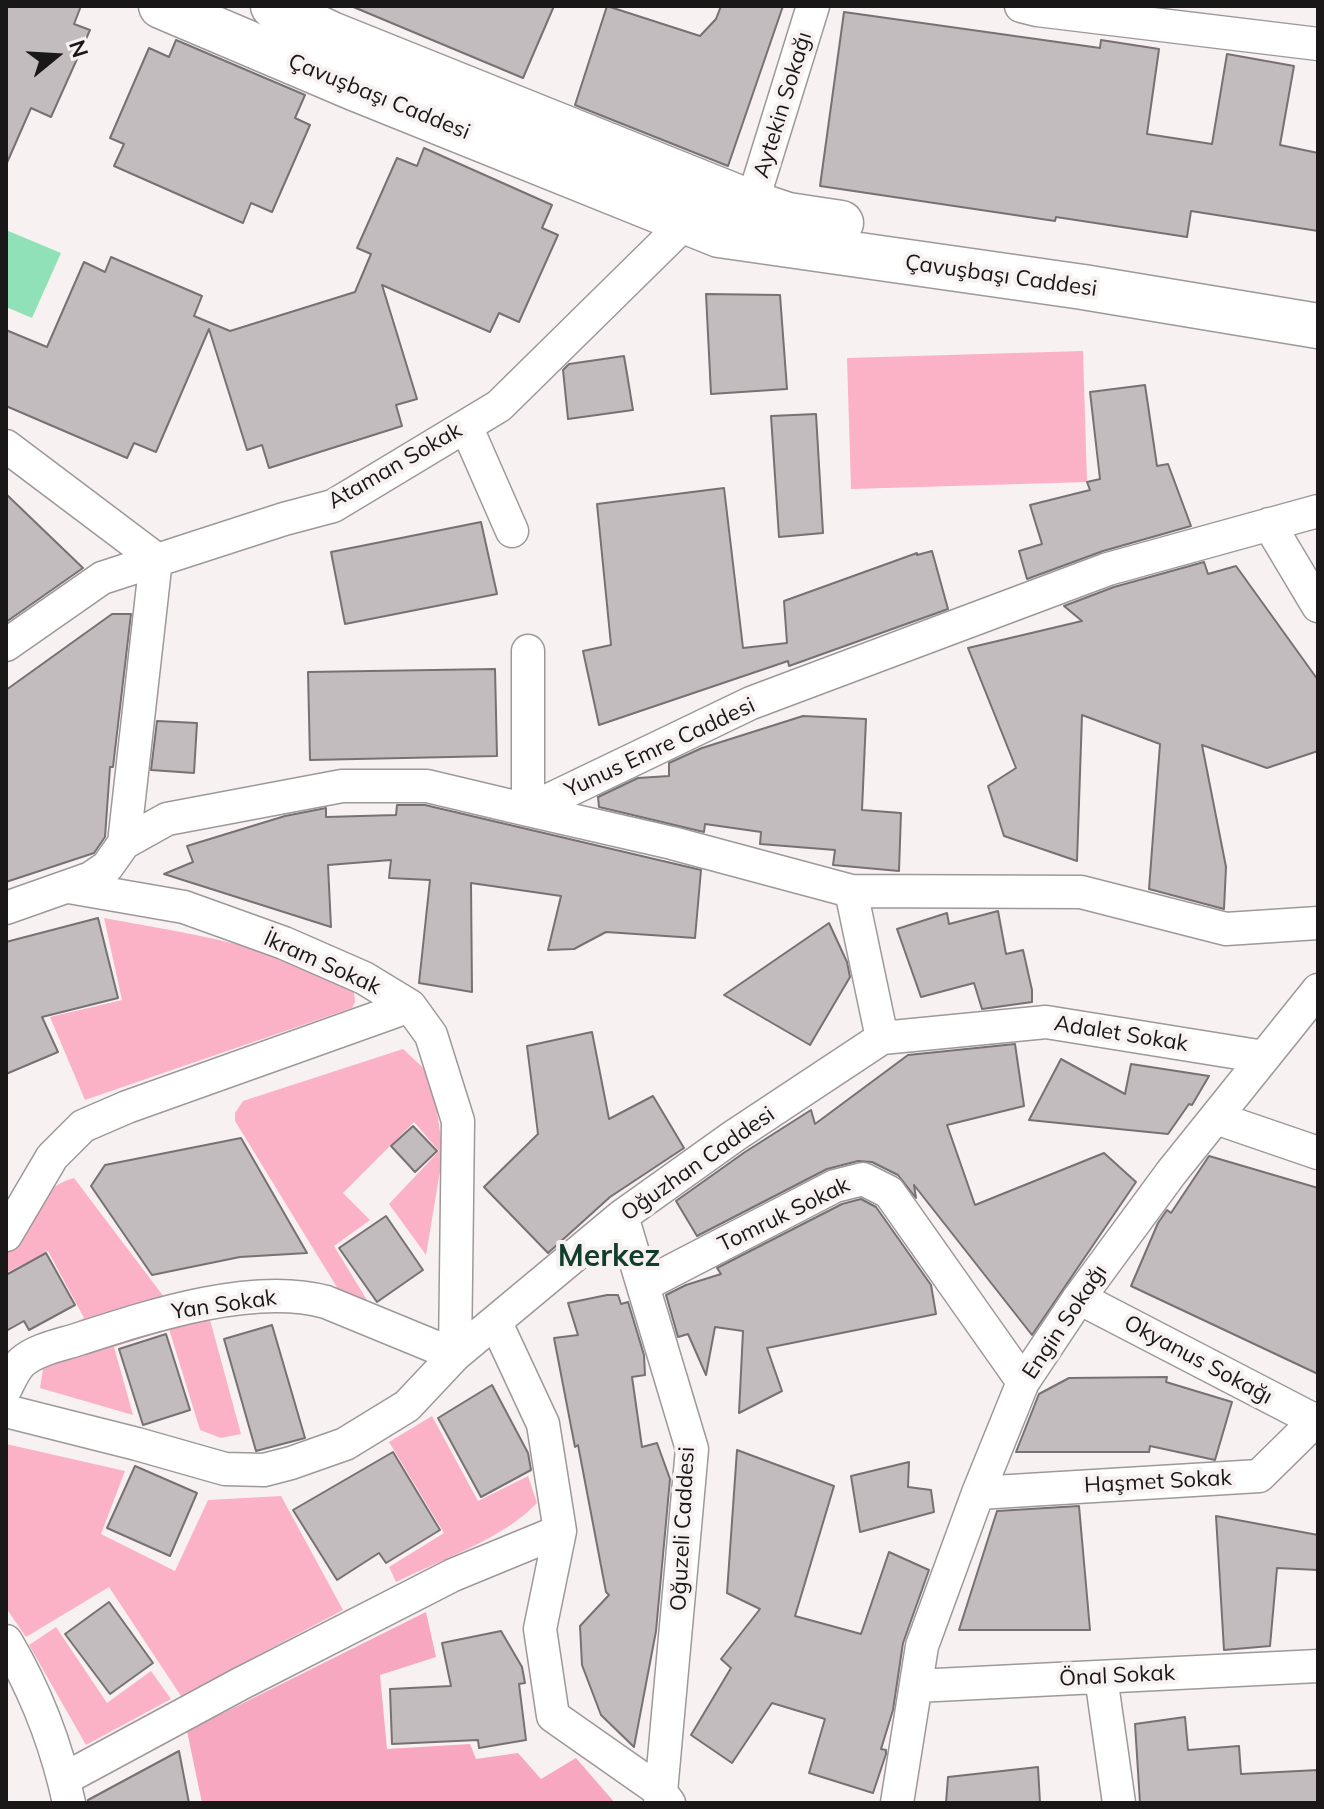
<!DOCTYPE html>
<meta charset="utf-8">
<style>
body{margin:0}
#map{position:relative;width:1324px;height:1809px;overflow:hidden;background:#f8f1f2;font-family:Mulish,sans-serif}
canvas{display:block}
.frame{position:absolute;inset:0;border:8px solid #191717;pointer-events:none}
.north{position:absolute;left:16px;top:16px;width:80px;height:80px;-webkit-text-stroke:6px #f8f1f2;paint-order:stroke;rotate:72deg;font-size:22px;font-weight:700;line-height:32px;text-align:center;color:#191717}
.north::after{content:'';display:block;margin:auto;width:28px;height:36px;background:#191717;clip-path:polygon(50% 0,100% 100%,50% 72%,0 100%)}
</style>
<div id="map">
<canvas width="1324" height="1809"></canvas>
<div class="frame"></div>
<div class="north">N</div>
</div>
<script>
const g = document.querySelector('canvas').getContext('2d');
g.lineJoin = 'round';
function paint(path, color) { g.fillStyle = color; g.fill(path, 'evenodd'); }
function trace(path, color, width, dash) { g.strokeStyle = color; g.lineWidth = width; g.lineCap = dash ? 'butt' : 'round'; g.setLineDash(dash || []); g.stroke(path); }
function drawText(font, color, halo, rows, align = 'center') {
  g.font = font + ' Mulish,sans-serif'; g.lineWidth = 8; g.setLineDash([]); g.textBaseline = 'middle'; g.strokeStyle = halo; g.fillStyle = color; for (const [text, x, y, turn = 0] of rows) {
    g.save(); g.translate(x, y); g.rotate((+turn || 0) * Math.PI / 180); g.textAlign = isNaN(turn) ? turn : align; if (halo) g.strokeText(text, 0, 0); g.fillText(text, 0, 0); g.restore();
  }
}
const green = new Path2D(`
 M1083,351L1087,482L851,489L847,358Z
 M104,918C173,931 301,949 354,992L355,1002L352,1008L85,1100L50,1017L122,1000Z
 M403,1049L432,1076L443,1153L426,1255L389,1204L439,1151L414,1122L343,1193L370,1220L334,1246L370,1305L338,1289L235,1121V1113L243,1101Z
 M74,1178L164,1297L55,1339L53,1333L84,1318L48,1251L6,1273V1251C12,1245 20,1240 24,1232C41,1204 39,1189 74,1178Z
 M209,1316L241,1434L221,1438L200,1430L169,1329L114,1347L133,1415L40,1388L43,1369L61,1357Z
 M432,1416L478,1501L528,1476L537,1503C503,1539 440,1560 396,1582L389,1567L444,1533L389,1442Z
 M6,1444L125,1471L101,1534L175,1571L208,1500L281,1496L343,1610L181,1696L109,1587L26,1637L6,1608Z
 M56,1627L107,1703L151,1671L171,1699L86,1745L29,1645Z`);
const forest = new Path2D(`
 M426,1612L436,1657L380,1675L387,1749L470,1744L476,1759L518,1753L541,1779L576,1758L615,1803H202L187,1731Z`);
const water = new Path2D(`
 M6,230L61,253L32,318L6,307Z`);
const building = new Path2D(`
 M6,6H81L74,24L90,30L51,117L31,108L6,165Z
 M351,6H554L523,78Z
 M607,6L700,36L716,19L721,6H783L728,166L575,105Z
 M844,12L1100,48L1101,40L1159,49L1147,134L1212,144L1227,54L1294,66L1280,145L1318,153V231L1191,211L1187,237L1056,217L1055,221L820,186Z
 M176,40L305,95L295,118L310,125L272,212L251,203L243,223L114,166L124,144L110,138L149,48L169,57Z
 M424,148L552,205L542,228L558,235L519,322L499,313L490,332L382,285L417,399L396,405L402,426L269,468L262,445L247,450L209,329L156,452L134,443L127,458L6,406V330L47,347L84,262L105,272L111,257L202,296L194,316L230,331L355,292L371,254L357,248L397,158L417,166Z
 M706,294L780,295L787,389L711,394Z
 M624,356L633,410L568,419L563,370L569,364Z
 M1145,385L1157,466L1168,464L1191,526L1103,551L1027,579L1019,551L1042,544L1030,505L1090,490L1087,482L1100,479L1090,392Z
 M816,414L823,533L779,537L771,416Z
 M724,488L743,648L787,643L784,601L917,553V555L932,551L948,609L789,666L788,661L599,725L583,651L611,645L597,504Z
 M6,494L83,568L6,622Z
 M481,522L497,594L345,624L331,552Z
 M1204,562L1208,574L1236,566L1318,680V751L1267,768L1202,745L1226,867L1224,909L1149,889L1160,744L1082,715L1077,861L1004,836L988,786L1016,768L968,648L1082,621L1064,606L1114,587Z
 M112,614H131L113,767H110L105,837L94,853L6,882V690Z
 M495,669L497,756L310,760L308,672Z
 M803,716L866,719L862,810L901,813L899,871L833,865L835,850L760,844L761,832L705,824L704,832L599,807L598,797L638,778L669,776V763L702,748Z
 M157,721L197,723L194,773L151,770Z
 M397,805H425L701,870L695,938L606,932L574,949L548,950L561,896L471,883L472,992L419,983L430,880L389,878L391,860L328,865L331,927L164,874L193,862L187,846L285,816L326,808V817L396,815Z
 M998,911L1006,954L1023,950L1032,990V1002L982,1009L974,983L921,997L897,929L947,913L949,924Z
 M98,918L118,998L42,1017L58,1052L6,1074V942Z
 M829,923L847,962L850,977L810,1045L724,995Z
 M592,1032L609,1119L653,1096L684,1148L610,1197L548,1253L484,1187L538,1134L527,1046Z
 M1015,1044L1024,1106L947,1125L975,1205L1104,1153L1136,1182L1032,1335L914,1185L916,1198L898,1175L872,1162L858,1161L827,1169L697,1236L676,1201L745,1152L811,1110L815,1124L908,1055Z
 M1061,1059L1125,1094L1131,1064L1209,1076L1192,1105L1189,1104L1168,1134L1029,1120Z
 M413,1126L437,1151L415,1172L391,1146Z
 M241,1138L307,1253L240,1257L152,1275L91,1186L105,1165Z
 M1209,1156L1318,1188V1374L1131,1286L1158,1223L1167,1210L1171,1213Z
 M861,1199L876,1207L931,1285L936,1314L767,1348L782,1391L739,1413L743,1331L715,1327L706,1375L688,1334L678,1337L666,1295L686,1285L721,1274L717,1268L842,1204Z
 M386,1216L423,1270L377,1302L339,1248Z
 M46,1253L75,1305L29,1330L24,1321L6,1331V1275Z
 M607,1295H618L621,1304L628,1302L644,1355L645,1375L632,1377L642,1447L657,1443L670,1479L656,1631L634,1747L601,1715L582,1665L580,1626L609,1595L606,1592L578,1445L575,1447L554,1338L578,1335L568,1303Z
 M272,1325L305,1438L256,1451L224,1339Z
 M166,1334L190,1410L143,1425L119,1349Z
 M1167,1377L1166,1382L1232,1402L1215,1460L1150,1446L1149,1452H1016L1039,1394L1069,1378Z
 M492,1385L528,1453L531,1470L481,1497L438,1418Z
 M737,1450L834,1486L795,1616L861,1634L889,1552L929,1570L903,1643L893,1710L881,1749L886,1750V1754L873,1793L809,1773L825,1719L772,1703L732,1763L691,1735L731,1668L721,1659L760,1609L727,1593Z
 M393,1452L440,1530L386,1563L379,1553L337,1580L293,1510Z
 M909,1462L908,1487L931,1490L934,1512L860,1532L851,1476Z
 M135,1466L197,1493L170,1556L107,1528Z
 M1079,1506L1090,1630H959L997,1511Z
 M1216,1516L1318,1535V1570L1277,1568L1270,1646L1224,1650Z
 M109,1602L153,1663L110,1694L65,1634Z
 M501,1631L522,1667L525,1683L519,1684L526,1740L479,1748L478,1740L392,1744L390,1689L451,1686L442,1643Z
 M1185,1717L1188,1750L1239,1746L1241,1774L1318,1770V1803H1140L1135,1724Z
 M179,1751L189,1803H87L88,1800Z
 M1038,1767L1040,1803H946L948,1777Z`);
const street = new Path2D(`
 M1021,6L1037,10L1318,44
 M466,426L512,531
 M6,446L156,559L124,843
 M1269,524L1318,606
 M6,645L102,578L284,519L333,506L499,406L687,221L752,203L813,6
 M528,651V810L672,843L851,891L882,1038
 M851,891L1081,892L1226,929L1318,923
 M6,908L91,878L107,867L124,843L167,819L342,786H427L528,810L751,703L1108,569L1318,511
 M1216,1118L1318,1153
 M622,1216L692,1449L660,1803
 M6,1235L52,1157L83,1126L127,1107L410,1006
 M644,1285L835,1186L863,1179L889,1192L1023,1382
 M1079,1298L1318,1422
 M496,1323L543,1424L560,1531L540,1629L553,1716L660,1791L669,1803
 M6,1388C10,1380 15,1368 22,1362C37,1349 61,1345 79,1339C150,1316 253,1282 326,1302L455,1355L458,1121L431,1035L410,1006L364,978L284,943L184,907L69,887
 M6,1411L137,1444L225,1469L264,1470L291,1463L345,1444L407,1406L455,1355L622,1216L734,1136L882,1038L1046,1022L1264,1057
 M978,1493L1259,1476L1315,1421
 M6,1641C35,1690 57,1747 69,1803
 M1101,1677L1119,1803
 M916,1686L1318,1666
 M64,1779L240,1684L453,1575L560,1531
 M897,1803L922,1646L978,1493L1023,1382L1079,1298L1171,1173L1318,990`);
const secondary = new Path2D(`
 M161,6L354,88L719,235L1083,287L1318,326
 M273,6L331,34L752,203L788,215L841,223`);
const streetNames = [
 ["Çavuşbaşı Caddesi",379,97,22],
 ["Aytekin Sokağı",783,105,-73],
 ["Çavuşbaşı Caddesi",1001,276,8],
 ["Ataman Sokak",395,466,-30],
 ["Yunus Emre Caddesi",660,748,-25],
 ["İkram Sokak",322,963,24],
 ["Adalet Sokak",1121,1034,9],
 ["Oğuzhan Caddesi",698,1164,-35],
 ["Tomruk Sokak",784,1215,-26],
 ["Yan Sokak",224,1305,-8],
 ["Engin Sokağı",1065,1322,-56],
 ["Okyanus Sokağı",1198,1360,28],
 ["Haşmet Sokak",1158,1482,-3],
 ["Oğuzeli Caddesi",683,1529,-87],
 ["Önal Sokak",1117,1676,-3]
];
const districtNames = [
 ["Merkez",609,1257]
];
paint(green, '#fbb2c7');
paint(forest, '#f7a7bf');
paint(water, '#90e1b8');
paint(building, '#c3bcbe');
trace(building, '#777173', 2);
trace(street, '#9e989a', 35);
trace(secondary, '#9e989a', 47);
trace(street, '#fff', 32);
trace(secondary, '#fff', 44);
drawText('22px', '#191717', '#f8f1f2', streetNames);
drawText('bold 30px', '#113e2a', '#f8f1f2', districtNames);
</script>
